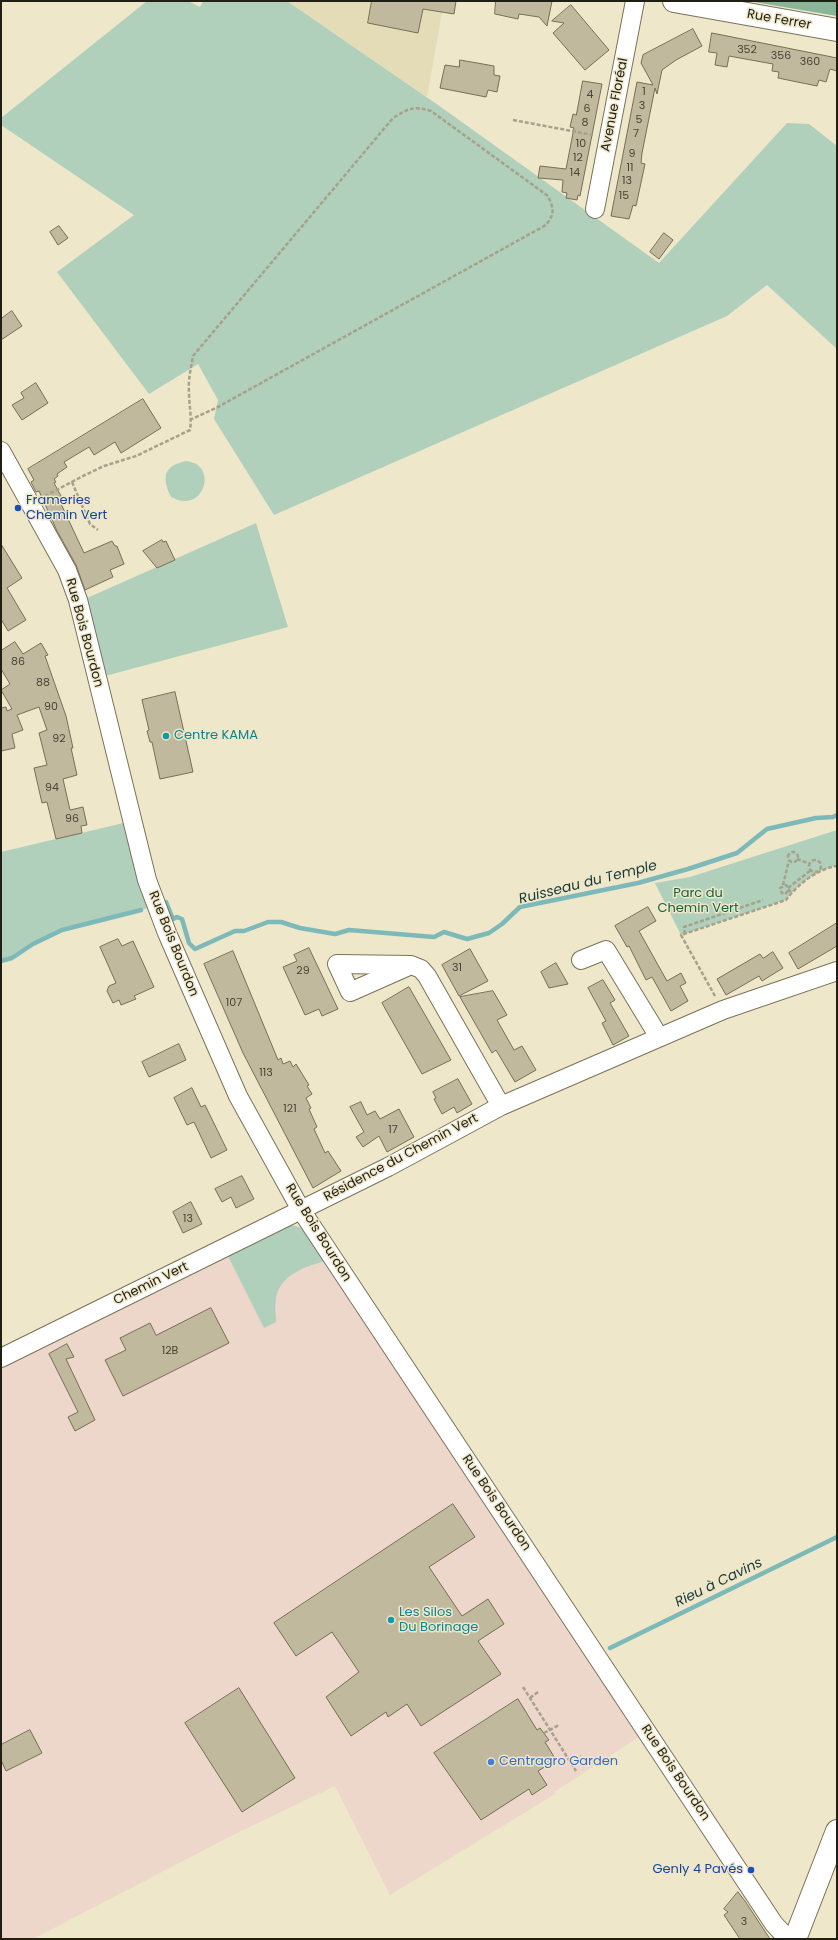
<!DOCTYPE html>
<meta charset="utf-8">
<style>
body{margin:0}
#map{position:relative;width:838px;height:1940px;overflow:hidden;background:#eee7ca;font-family:Poppins,sans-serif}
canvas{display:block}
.frame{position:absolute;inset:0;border:2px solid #211e14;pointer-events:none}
</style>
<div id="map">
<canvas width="838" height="1940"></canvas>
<div class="frame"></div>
</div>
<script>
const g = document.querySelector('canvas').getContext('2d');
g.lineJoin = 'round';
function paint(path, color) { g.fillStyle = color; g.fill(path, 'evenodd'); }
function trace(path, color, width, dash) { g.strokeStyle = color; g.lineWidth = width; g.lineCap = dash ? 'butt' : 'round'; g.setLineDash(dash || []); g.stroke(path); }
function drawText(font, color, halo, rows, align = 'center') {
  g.font = font + ' Poppins,sans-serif'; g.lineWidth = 3; g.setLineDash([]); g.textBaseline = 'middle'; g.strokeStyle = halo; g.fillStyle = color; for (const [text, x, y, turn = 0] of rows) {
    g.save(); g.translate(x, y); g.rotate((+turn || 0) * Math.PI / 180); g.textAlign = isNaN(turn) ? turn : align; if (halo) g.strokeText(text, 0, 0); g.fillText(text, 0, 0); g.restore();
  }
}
const built = new Path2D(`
 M287,1H444L427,97Z`);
const industrial = new Path2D(`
 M291,1225L303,1228L639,1737L554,1792L555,1794L390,1895L335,1786L233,1835L33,1939H1V1358Z`);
const green = new Path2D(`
 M147,1H188L200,7L203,1H287L438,105L659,263L787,123L809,124L837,146V349L767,285L727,316L274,515L214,419L218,400L198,364L149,394L57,272L134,215L1,125V118Z
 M187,461C190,462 196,463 199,466C212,479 201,503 183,501C179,501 174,498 171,497C161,477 164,465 187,461Z
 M256,523L288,627L105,676L87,598Z
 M132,821L156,905L123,916L62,930L33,944L12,958L1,961V852Z
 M837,830V866C817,869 798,884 786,900L681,935L655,883L690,877Z
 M291,1225L303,1228L326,1261C306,1266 283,1274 277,1294C274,1303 276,1314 276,1322L264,1328L228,1256Z`);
const forest = new Path2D(`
 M748,1H837V16Z`);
const stream = new Path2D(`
 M166,902L173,919L177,917L182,919L189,943L195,949L235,931H244L268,922H281L300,928L335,934L349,930L434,937L444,932L467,939L489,933L502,924L520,907L638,883L688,869L737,853L767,829L816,818L833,817L837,815
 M1,961L12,958L33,944L62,930L141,910
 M610,1648L837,1537`);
const building = new Path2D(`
 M372,1H456L454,14L423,9L418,33L368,23Z
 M496,1H552L547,26L539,17L519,14L518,19L495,14Z
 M571,5L609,50L585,70L553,33L564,23L552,21Z
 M693,29L702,46L676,60L662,70L657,94L655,88L642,153L641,163L645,164L636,206L633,205L629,219L611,216L637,82L653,85L641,63L643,55Z
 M712,33L837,58V71L830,69L826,82L819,80L817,86L778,78L779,72L772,71L773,64L729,56L727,67L715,65L717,53L709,52Z
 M460,60L494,66V75L500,76L497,92L488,90L486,97L440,88L445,65L459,67Z
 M583,81L602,84L580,196L578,195L577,200L566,198L567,193L562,192L563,180L538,178L540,166L566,169L574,128L570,127L573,114L576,115Z
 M59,226L68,238L58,245L50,232Z
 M664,233L673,240L659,259L650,252Z
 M12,311L22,326L1,340V319Z
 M36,383L48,403L22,420L12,405L24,398L21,393Z
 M143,399L161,428L121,453L115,442L94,455L89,447L64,462L67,467L57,474L58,476L54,479L56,482L54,483L61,496L59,498L62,506L84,553L112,541L115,546H117L124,564L110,570L113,577L85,590L76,565L57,531L39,491L36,492L31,482L34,480L28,469Z
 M162,540L163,542L166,541L175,560L157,568L143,551Z
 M1,544L22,578L7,588L26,620L8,631L1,619Z
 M15,642L23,654L41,643L48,655L45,656L66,716L73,748H71L77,775L63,779L70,810L83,807L87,825L81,826L82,833L56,839L47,802L42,803L34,768L47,765L39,733L47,730L39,707L17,715L23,730L12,734L15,748L1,751V708L6,707L7,711L12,709L1,690L10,684L1,669V651Z
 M175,692L193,772L160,779L152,742H150L147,731L149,730L142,700Z
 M648,907L656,921L639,931L667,981L681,973L686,983L680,986L688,1001L671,1011L652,977L646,980L629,946L627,947L615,926Z
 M837,923V946L798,969L789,953Z
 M118,939L122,946L133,941L154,987L134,996L136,999L121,1005L119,1000L113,1003L107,991L109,986L116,983L100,947Z
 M309,948L338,1009L322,1016L319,1009L305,1015L283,967L297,961L294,955Z
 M470,949L488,981L459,996L442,965Z
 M233,951L278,1060L281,1058L283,1064L290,1061L293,1067L296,1064L309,1085L307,1086L312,1094L306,1098L311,1108L309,1109L317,1127L314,1129L325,1153L328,1151L341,1171L313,1188L243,1053L204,964Z
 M773,952L783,968L762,981L759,976L726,995L717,979L760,954L763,958Z
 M556,963L568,984L549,988L541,972Z
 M603,980L615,1000L610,1003L629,1036L613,1045L602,1023L606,1021L588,988Z
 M409,987L451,1060L422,1074L382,1003Z
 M493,991L507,1015L497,1020L514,1050L522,1046L536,1070L515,1082L496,1050L492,1053L460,997Z
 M179,1044L186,1060L149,1077L142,1062Z
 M458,1079L472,1104L457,1113L454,1107L442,1114L434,1099L436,1098L433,1092Z
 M192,1088L201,1107L205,1105L227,1150L211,1158L194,1122L187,1125L174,1098Z
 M361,1102L367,1115L375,1111L380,1119L399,1109L414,1137L387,1152L379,1136L363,1147L356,1137L364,1132L350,1107Z
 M242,1176L254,1199L236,1208L231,1197L222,1202L215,1189Z
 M191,1202L202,1224L183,1233L173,1212Z
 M211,1308L229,1343L123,1396L105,1360L126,1350L120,1338L150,1323L156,1335Z
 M67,1344L74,1357L66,1359L95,1420L75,1431L68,1417L78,1412L49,1354Z
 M453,1504L475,1537L429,1567L462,1616L488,1599L504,1624L478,1641L501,1674L421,1726L407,1704L388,1717L386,1712L351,1736L326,1697L359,1672L332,1632L296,1656L274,1623Z
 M239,1688L295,1778L242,1812L185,1723Z
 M518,1699L537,1730L540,1728L549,1740L545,1742L556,1760L538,1771L547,1785L532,1795L529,1789L481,1820L434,1753Z
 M30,1730L42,1753L6,1771L1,1760V1745Z
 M738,1892L745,1901L770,1939H740L724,1915L728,1912L724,1909Z`);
const path = new Path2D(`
 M513,120L593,135
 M72,482L90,524L98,530
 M45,496L83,476L104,466L136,456L190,430C192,417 189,405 189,392C188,379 191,368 193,356L393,118C409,108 413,106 431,111L548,196C554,210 555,213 546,225L216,408L192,419
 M788 857a5 5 0 1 1 10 0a5 5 0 1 1-10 0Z
 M797,859L810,864
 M809 866a6 6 0 1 1 12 0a6 6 0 1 1-12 0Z
 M783,885L789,860
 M788,888L811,870
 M788,891L785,894L782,893L780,888L786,885L791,893
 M685,934L684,927L763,900
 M715,996L681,935L786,900C798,884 817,869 837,866
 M523,1687L576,1771
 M530,1698L538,1692
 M544,1733L559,1725
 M570,1762L581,1756`);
const minor = new Path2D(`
 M595,209L635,1
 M1,451L67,570L78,600L147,880L167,933L238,1096L301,1210L774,1924L788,1939
 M581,960L606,950L659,1037
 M411,965L350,992L337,964L411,965L421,969L427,976L501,1106
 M1,1358L388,1167L501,1106L723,1010L837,971`);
const major = new Path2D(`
 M674,1L837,30
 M795,1939L837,1831`);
const markers = [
 [18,508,4,"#1a4fb4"],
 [166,736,4,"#0f9aa8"],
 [391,1620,4,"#0f9aa8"],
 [491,1762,4,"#3f7fe0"],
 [751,1870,4,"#1a4fb4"]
];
const numberNames = [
 ["352",747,50],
 ["356",781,56],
 ["360",810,62],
 ["1",644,92],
 ["4",590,95],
 ["3",642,106],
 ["6",587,109],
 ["5",639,120],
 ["8",585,123],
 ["7",636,134],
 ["10",581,144],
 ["9",632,154],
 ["12",578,158],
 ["11",630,168],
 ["14",575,173],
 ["13",627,181],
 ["15",624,196],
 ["86",18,662],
 ["88",43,683],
 ["90",51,707],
 ["92",59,739],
 ["94",52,788],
 ["96",72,819],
 ["31",457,968],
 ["29",303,971],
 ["107",234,1003],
 ["113",266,1073],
 ["121",290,1109],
 ["17",393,1130],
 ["13",188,1219],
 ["12B",170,1351],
 ["3",744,1922]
];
const streetNames = [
 ["Rue Ferrer",779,20,10],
 ["Avenue Floréal",615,105,-79],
 ["Rue Bois Bourdon",84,633,75],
 ["Rue Bois Bourdon",173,944,68],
 ["Résidence du Chemin Vert",401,1158,-28],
 ["Rue Bois Bourdon",318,1233,58],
 ["Chemin Vert",151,1284,-26],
 ["Rue Bois Bourdon",496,1503,56],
 ["Rue Bois Bourdon",675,1773,56]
];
const transitNames = [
 ["Frameries",26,501],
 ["Chemin Vert",26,516],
 ["Genly 4 Pavés",743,1870,"right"]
];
const cultureNames = [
 ["Centre KAMA",174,736],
 ["Les Silos",399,1613],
 ["Du Borinage",399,1628]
];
const parkNames = [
 ["Parc du",698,894],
 ["Chemin Vert",698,909]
];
const shopNames = [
 ["Centragro Garden",499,1762]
];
const waterNames = [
 ["Ruisseau du Temple",588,883,-14],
 ["Rieu à Cavins",719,1583,-26]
];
paint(built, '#e4dbb7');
paint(industrial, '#edd7ca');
paint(green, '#b0d0bb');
paint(forest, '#89b599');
trace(stream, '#7cb9b8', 4.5);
paint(building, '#c0b99d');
trace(building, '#756f55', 1);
trace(minor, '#7a7359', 20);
trace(major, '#7a7359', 24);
trace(path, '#a6a18a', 2.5, [4, 2]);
trace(minor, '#fff', 18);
trace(major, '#fff', 22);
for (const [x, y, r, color] of markers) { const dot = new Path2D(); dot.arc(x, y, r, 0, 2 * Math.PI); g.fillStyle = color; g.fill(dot); trace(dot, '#eee7ca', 1.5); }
drawText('11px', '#494536', null, numberNames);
drawText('13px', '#211e14', '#eee7ca', streetNames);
drawText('13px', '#164399', '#eee7ca', transitNames, 'left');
drawText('13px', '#0d838f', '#eee7ca', cultureNames, 'left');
drawText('13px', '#19623d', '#eee7ca', parkNames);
drawText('13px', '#366cbe', '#eee7ca', shopNames, 'left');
drawText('italic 14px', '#183838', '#eee7ca', waterNames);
</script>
